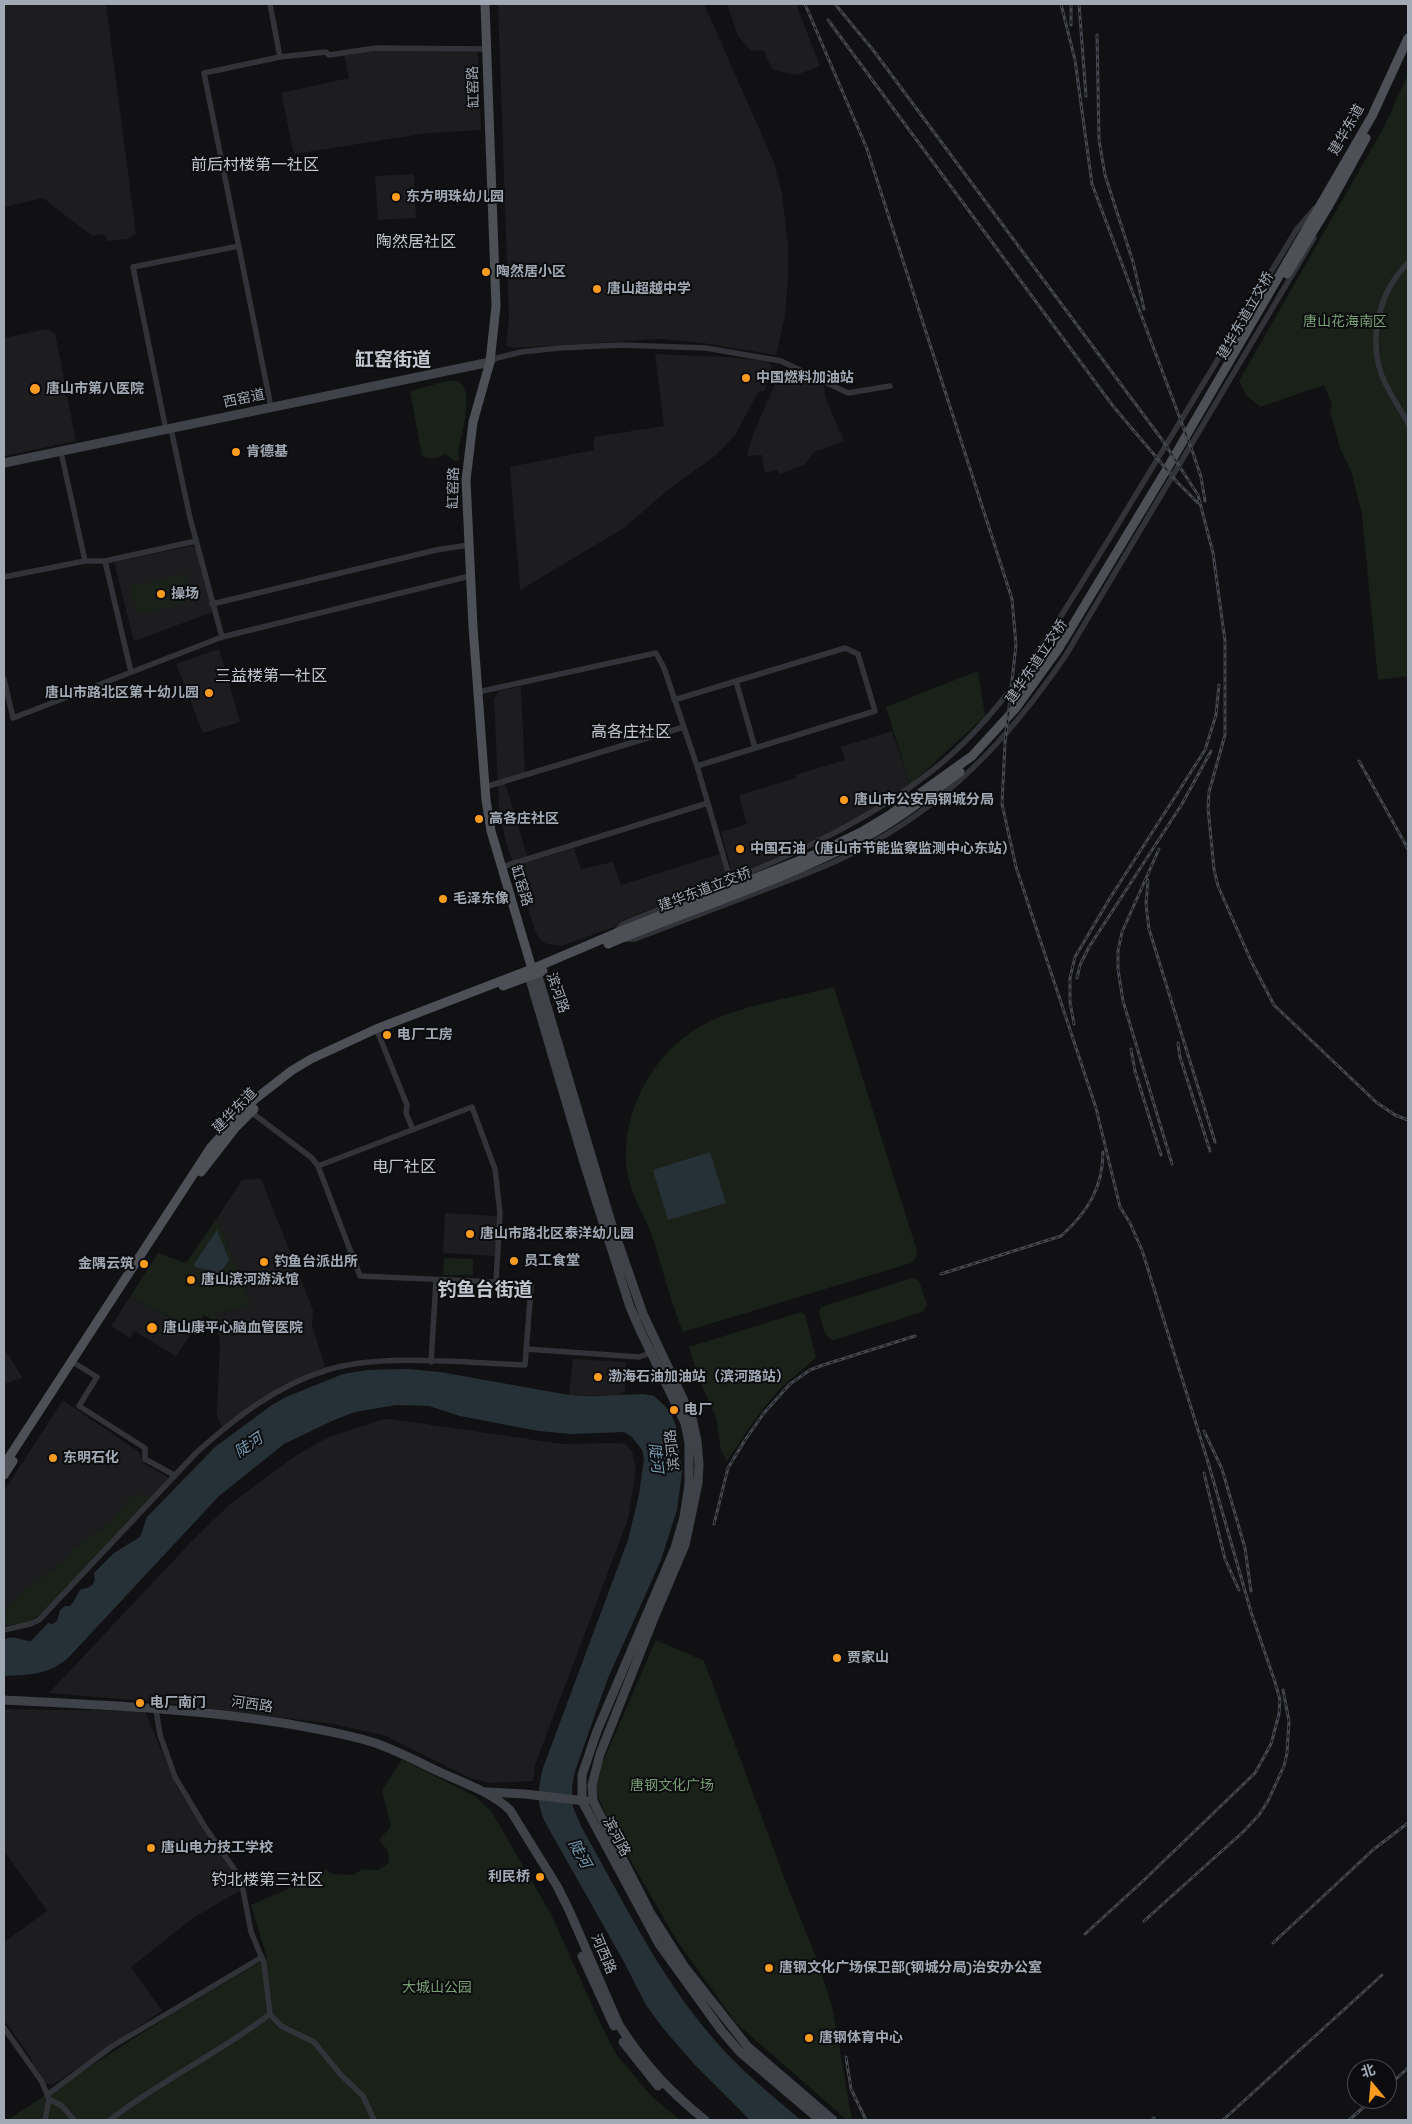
<!DOCTYPE html>
<meta charset="utf-8">
<style>
body{margin:0}
#map{position:relative;width:1412px;height:2124px;overflow:hidden;background:#111113;font-family:"Space Grotesk","Noto Sans SC",sans-serif}
canvas{display:block}
.frame{position:absolute;inset:0;border:5px solid #a1a9b5;pointer-events:none}
.north{position:absolute;left:1347px;top:2059px;width:50px;height:50px;box-sizing:border-box;background:#0c0c0e;border:1px solid #484b51;border-radius:50%;rotate:343deg;font-size:14px;font-weight:700;line-height:20px;text-align:center;color:#a1a9b5}
.north::after{content:'';display:block;margin:auto;width:18px;height:22px;background:#ff9b1d;clip-path:polygon(50% 0,100% 100%,50% 72%,0 100%)}
</style>
<div id="map">
<canvas width="1412" height="2124"></canvas>
<div class="frame"></div>
<div class="north">北</div>
</div>
<script>
const g = document.querySelector('canvas').getContext('2d');
g.lineJoin = 'round';
function paint(path, color) { g.fillStyle = color; g.fill(path, 'evenodd'); }
function trace(path, color, width, dash) { g.strokeStyle = color; g.lineWidth = width; g.lineCap = dash ? 'butt' : 'round'; g.setLineDash(dash || []); g.stroke(path); }
function drawText(font, color, halo, rows, align = 'center') {
  g.font = font + ' "Space Grotesk","Noto Sans SC",sans-serif'; g.lineWidth = 4; g.setLineDash([]); g.textBaseline = 'middle'; g.strokeStyle = halo; g.fillStyle = color; for (const [text, x, y, turn = 0] of rows) {
    g.save(); g.translate(x, y); g.rotate((+turn || 0) * Math.PI / 180); g.textAlign = isNaN(turn) ? turn : align; if (halo) g.strokeText(text, 0, 0); g.fillText(text, 0, 0); g.restore();
  }
}
const built = new Path2D(`
 M4,4H106L136,234L127,239L108,241L103,234L92,236L43,198L4,207Z
 M498,4H704L773,160L782,194L788,243V279L785,316L776,355L703,343L660,339L514,348L506,346L509,319Z
 M727,4H796L820,66L796,75L773,70L763,50L751,51L738,36Z
 M421,50L478,52L481,130L428,133L294,154L281,93L349,78L344,55L376,51Z
 M414,174L416,218L378,220L375,176Z
 M46,329L55,333L76,441L4,456V338Z
 M655,354L724,357L766,361L772,366L764,391L758,392L736,434L716,455L668,490L624,528L520,590L510,467L594,450V437L664,426Z
 M789,368L824,386L825,397L844,441L814,452L805,464L780,474L777,470L765,473L762,455L749,456L747,455L753,434L776,382Z
 M192,546L196,549L213,612L134,641L114,562Z
 M219,649L240,722L203,733L176,664Z
 M521,686L525,774L504,780L529,862L574,848L581,869L613,862L621,885L720,854L727,878L623,920L617,926L561,946L547,944L540,940L536,933L505,839L499,806L494,699L499,691Z
 M892,731L910,785L862,816L818,840L733,876L721,832L747,824L739,795L796,778L795,775L845,760L841,747Z
 M261,1179L313,1310L312,1325L325,1367L282,1385L222,1428L217,1415L220,1340L214,1321L219,1313L252,1306L217,1218L242,1180Z
 M445,1213L498,1216L496,1256L443,1253Z
 M130,1297L194,1330L176,1356L134,1331L130,1338L111,1326Z
 M4,1349L23,1378L4,1384Z
 M573,1359L626,1362L625,1391L617,1395H569Z
 M63,1400L139,1452L143,1463L169,1478L151,1497L141,1494L132,1496L111,1522L70,1551L72,1555L24,1591L4,1612V1491Z
 M391,1419L562,1444L617,1443L625,1444L632,1451L636,1470L628,1519L535,1765L533,1781L490,1783L470,1778L386,1736L333,1724L168,1703L49,1693L193,1540L230,1504L298,1454L329,1437L381,1420Z
 M4,1709L145,1711L176,1786L246,1887L193,1918L131,1967L162,2011L54,2084H46L34,2067L31,2058L4,2020V1942L47,1911L4,1851Z`);
const green = new Path2D(`
 M1408,74V676L1378,680L1362,515L1351,471L1340,448L1330,411L1332,405L1324,385L1260,407L1246,395L1239,381L1383,129Z
 M447,381C451,381 456,380 459,382C475,390 461,438 458,452L460,460L454,461L446,454L432,459L422,456L410,391Z
 M185,573L192,601L137,615L130,587Z
 M978,671L985,716L910,785L886,707Z
 M834,987L917,1251L916,1258L911,1263L683,1332C670,1301 663,1270 653,1238C645,1216 630,1194 627,1171C620,1113 652,1053 703,1025C737,1006 795,997 834,987Z
 M217,1218L252,1306L219,1313L214,1321L204,1315L194,1330L130,1297L158,1253L186,1263Z
 M444,1258L473,1259V1275H443Z
 M912,1278L919,1281L927,1305L922,1312L834,1340C823,1338 822,1321 819,1312L821,1307Z
 M801,1312L805,1315L816,1357C805,1369 791,1378 779,1390C759,1412 743,1437 727,1461L721,1451L716,1417L699,1380L689,1347Z
 M141,1494L151,1497L42,1613L29,1622L4,1626V1612L24,1591L72,1555L70,1551L111,1522L132,1496Z
 M656,1640L704,1661L787,1885L816,1957L832,2006L852,2120H847L736,2023L677,1941L612,1828L599,1799L596,1789L598,1773Z
 M402,1759L476,1797L491,1811L551,1914L602,2027L617,2055L651,2096L680,2120H7L167,2017L267,1958L251,1905L295,1886L326,1869L332,1874L353,1875L363,1869L378,1870L389,1863L388,1851L379,1840L391,1826L382,1790Z`);
const water = new Path2D(`
 M710,1152L726,1203L668,1220L653,1170Z
 M217,1230L229,1260L220,1273L195,1267L194,1264Z
 M408,1369L440,1372L569,1395L591,1396L644,1394L654,1396L670,1411L676,1426L682,1472L677,1510L661,1560L608,1678L575,1771L572,1787L573,1807L581,1826C621,1897 659,1976 712,2037C738,2068 770,2094 801,2120H750L694,2064L662,2027L646,2005L624,1962L545,1822C536,1801 538,1790 543,1768L628,1540L639,1494L644,1459L642,1450L632,1437L624,1432L572,1434L538,1431L460,1416L429,1406L396,1405L355,1412L334,1420L284,1444L219,1496L68,1658C46,1676 31,1674 4,1676V1640C12,1634 21,1641 31,1641L48,1623L53,1624L57,1621L60,1610L65,1606H70C75,1602 76,1595 81,1589C91,1588 97,1584 94,1573L114,1553L140,1537L147,1517L215,1447L272,1405L286,1397L343,1374L367,1370Z`);
const street = new Path2D(`
 M270,4L280,57
 M1408,263C1379,292 1368,337 1382,376C1389,393 1399,407 1408,423
 M490,362L497,358L521,352L559,348L620,345L706,348L781,361L848,393L890,386
 M271,407L204,73L280,57L326,52L329,55L376,48L487,49
 M171,429L190,518L222,637
 M166,430L133,267L239,246
 M61,452L85,561
 M105,561L196,541
 M4,577L85,561H105L131,672
 M212,604L436,550L469,545
 M4,679L13,718L222,637L470,576
 M736,681L755,748
 M478,692L656,653L664,668L697,766L730,879
 M674,700L845,648L858,654L875,711L697,766
 M485,787L684,727
 M502,867L708,803
 M616,931L623,924C729,880 842,842 933,770C1009,710 1058,620 1109,539C1172,436 1235,333 1297,229L1314,209
 M626,939H635C680,922 724,905 769,888C797,877 826,867 853,853C945,807 1009,739 1066,655L1314,238
 M378,1033L407,1105L406,1113L413,1130
 M251,1112L312,1158L318,1166L360,1276L496,1282L500,1213L495,1169L472,1107L318,1166
 M526,1349L639,1357L653,1352
 M431,1362L436,1281
 M76,1364L97,1377L79,1406L145,1448V1459L174,1475
 M4,1630L30,1624L39,1620L196,1453C235,1418 277,1385 327,1370C382,1353 467,1363 525,1365L531,1287L496,1282
 M156,1709L160,1735L175,1777L205,1827L241,1879L251,1932L264,1963L270,2014
 M4,2028L42,2082L49,2099L45,2120
 M47,2095L111,2047L262,1957
 M49,2099L62,2106L74,2120
 M110,2120C161,2080 218,2054 270,2014L281,2026L314,2042L341,2075L363,2096L374,2120`);
const secondary = new Path2D(`
 M4,463L490,362
 M4,1700C97,1705 190,1708 283,1723C312,1728 343,1733 372,1742C397,1750 420,1763 444,1774C467,1784 492,1793 510,1810L557,1886L569,1910L619,2025C644,2064 669,2091 705,2120
 M487,1792L525,1794L586,1801
 M582,1956L614,2026
 M623,2042L658,2086
 M820,2120L740,2052L721,2030L659,1944L582,1801V1775L597,1731L675,1548L684,1517L689,1485V1443L685,1423L640,1330L630,1307L585,1166L529,976L532,969L538,976L610,1219L643,1314L692,1418L697,1441L699,1464L698,1483L685,1545L654,1618L600,1754L592,1785L593,1801L651,1914L684,1966L748,2047L833,2120`);
const primary = new Path2D(`
 M485,4L496,306L490,362L473,422L466,480L473,627L486,800L491,831L532,969
 M1287,274L1328,207L1366,138
 M608,944C692,909 782,881 864,838C898,820 929,795 960,772
 M503,986L543,971
 M201,1172L236,1127L254,1109
 M4,1465L211,1147L254,1100L291,1071L311,1059L376,1029L532,969L626,929L816,854L861,832L891,814L972,756L1015,709L1059,648L1168,467L1372,116L1408,38
 M4,1475L13,1461`);
const rail = new Path2D(`
 M805,4L867,149L1012,599L1016,645L1005,743L1002,804L1016,867L1096,1108L1120,1207L1130,1223L1142,1250L1208,1462L1251,1612L1275,1682L1280,1700L1279,1714L1271,1744L1255,1773L1143,1881L1085,1934
 M835,4L873,50L1163,441L1198,495L1213,553L1225,641V735L1209,792L1208,808L1214,869L1218,886L1252,963L1274,1005L1376,1102L1395,1115L1408,1120
 M1061,4L1075,60L1092,184L1193,453L1201,477L1205,501
 M1071,4V25
 M1079,4L1086,96
 M828,20L1113,406L1178,483L1198,503
 M1097,35L1099,140L1105,175L1133,262L1144,309
 M1359,761L1408,849
 M1159,849L1122,932L1118,951V969L1123,1001L1172,1164
 M1148,880L1146,904L1149,929L1215,1142
 M1077,978L1080,965L1089,947L1182,804L1211,751
 M1074,1024L1070,1002V978L1075,957L1110,898L1205,750L1216,715L1219,685
 M1178,1043L1180,1057L1210,1151
 M1131,1049L1135,1071L1161,1155
 M941,1274L1061,1236C1087,1213 1103,1188 1103,1152
 M1204,1431L1222,1469L1245,1548L1251,1591
 M1204,1473L1225,1559L1239,1590
 M714,1524L728,1468L745,1440L764,1413L790,1384L810,1370L823,1365L915,1336
 M1144,1921L1243,1832L1259,1815L1268,1801L1284,1766L1287,1753L1289,1721L1283,1690
 M1273,1943L1374,1849L1408,1823
 M846,2057L851,2089L866,2120
 M1387,2087L1408,2068
 M1152,2120L1154,2118
 M1223,2120L1382,1975
 M1349,2120L1373,2099`);
const markers = [
 [396,197,5,"#ff9b1d"],
 [486,272,5,"#ff9b1d"],
 [597,289,5,"#ff9b1d"],
 [746,378,5,"#ff9b1d"],
 [35,389,6,"#ff9b1d"],
 [236,452,5,"#ff9b1d"],
 [161,594,5,"#ff9b1d"],
 [209,693,5,"#ff9b1d"],
 [844,800,5,"#ff9b1d"],
 [479,819,5,"#ff9b1d"],
 [740,849,5,"#ff9b1d"],
 [443,899,5,"#ff9b1d"],
 [387,1035,5,"#ff9b1d"],
 [470,1234,5,"#ff9b1d"],
 [514,1261,5,"#ff9b1d"],
 [264,1262,5,"#ff9b1d"],
 [144,1264,5,"#ff9b1d"],
 [191,1280,5,"#ff9b1d"],
 [152,1328,6,"#ff9b1d"],
 [598,1377,5,"#ff9b1d"],
 [674,1410,5,"#ff9b1d"],
 [53,1458,5,"#ff9b1d"],
 [837,1658,5,"#ff9b1d"],
 [140,1703,5,"#ff9b1d"],
 [151,1848,5,"#ff9b1d"],
 [540,1877,5,"#ff9b1d"],
 [769,1968,5,"#ff9b1d"],
 [809,2038,5,"#ff9b1d"]
];
const streetNames = [
 ["缸窑路",474,87,-92],
 ["建华东道",1347,130,-60],
 ["建华东道立交桥",1246,316,-60],
 ["西窑道",244,399,-12],
 ["缸窑路",454,488,-89],
 ["建华东道立交桥",1037,662,-56],
 ["缸窑路",521,886,73],
 ["建华东道立交桥",705,890,-21],
 ["滨河路",557,993,71],
 ["建华东道",235,1111,-46],
 ["滨河路",673,1450,-96],
 ["河西路",252,1705,8],
 ["滨河路",616,1837,62],
 ["河西路",603,1954,67]
];
const poiNames = [
 ["东方明珠幼儿园",406,197],
 ["陶然居小区",496,272],
 ["唐山超越中学",607,289],
 ["中国燃料加油站",756,378],
 ["唐山市第八医院",46,389],
 ["肯德基",246,452],
 ["操场",171,594],
 ["唐山市路北区第十幼儿园",199,693,"right"],
 ["唐山市公安局钢城分局",854,800],
 ["高各庄社区",489,819],
 ["中国石油（唐山市节能监察监测中心东站）",750,849],
 ["毛泽东像",453,899],
 ["电厂工房",397,1035],
 ["唐山市路北区泰洋幼儿园",480,1234],
 ["员工食堂",524,1261],
 ["钓鱼台派出所",274,1262],
 ["金隅云筑",134,1264,"right"],
 ["唐山滨河游泳馆",201,1280],
 ["唐山康平心脑血管医院",163,1328],
 ["渤海石油加油站（滨河路站）",608,1377],
 ["电厂",684,1410],
 ["东明石化",63,1458],
 ["贾家山",847,1658],
 ["电厂南门",150,1703],
 ["唐山电力技工学校",161,1848],
 ["利民桥",530,1877,"right"],
 ["唐钢文化广场保卫部(钢城分局)治安办公室",779,1968],
 ["唐钢体育中心",819,2038]
];
const parkNames = [
 ["唐山花海南区",1345,322],
 ["唐钢文化广场",672,1786],
 ["大城山公园",437,1988]
];
const waterNames = [
 ["陡河",249,1446,-34],
 ["陡河",655,1458,83],
 ["陡河",579,1854,61]
];
const quarterNames = [
 ["前后村楼第一社区",255,166],
 ["陶然居社区",416,243],
 ["三益楼第一社区",271,677],
 ["高各庄社区",631,733],
 ["电厂社区",404,1168],
 ["钓北楼第三社区",267,1881]
];
const districtNames = [
 ["缸窑街道",393,361],
 ["钓鱼台街道",485,1291]
];
paint(built, '#1d1d20');
paint(green, '#192119');
paint(water, '#263137');
trace(street, '#323338', 5.5);
trace(secondary, '#3f4248', 9);
trace(primary, '#4d5057', 9);
trace(rail, '#44474d', 3);
trace(rail, '#0c0c0e', 1, [4]);
for (const [x, y, r, color] of markers) { const dot = new Path2D(); dot.arc(x, y, r, 0, 2 * Math.PI); g.fillStyle = color; g.fill(dot); trace(dot, '#0c0c0e', 2); }
drawText('14px', '#a1a9b5', '#0c0c0e', streetNames);
drawText('bold 14px', '#a1a9b5', '#0c0c0e', poiNames, 'left');
drawText('14px', '#78a276', '#0c0c0e', parkNames);
drawText('italic 15px', '#749db4', '#0c0c0e', waterNames);
drawText('16px', '#c2c7d0', '#0c0c0e', quarterNames);
drawText('bold 19px', '#c2c7d0', '#0c0c0e', districtNames);
</script>
